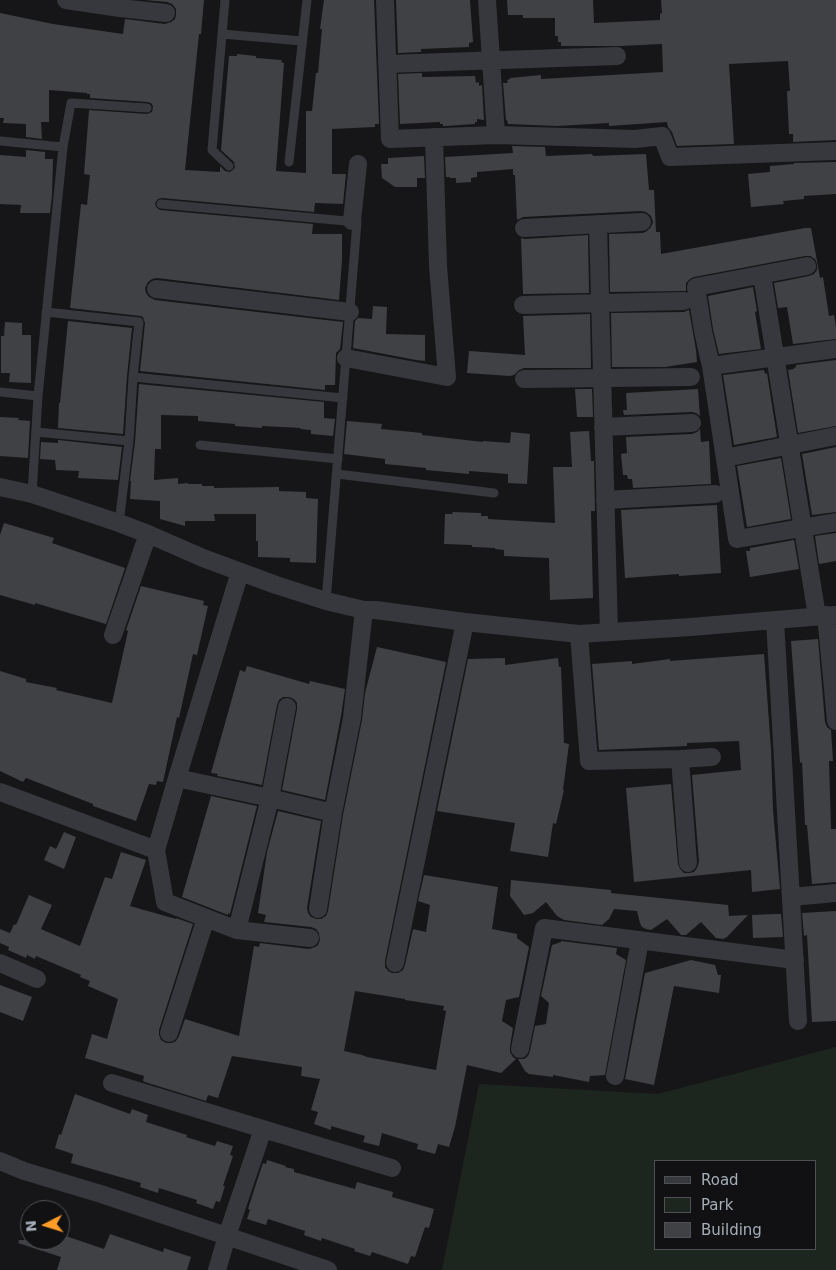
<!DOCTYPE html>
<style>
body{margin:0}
#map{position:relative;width:836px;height:1270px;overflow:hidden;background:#161618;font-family:"DejaVu Sans",sans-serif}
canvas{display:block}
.legend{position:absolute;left:654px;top:1160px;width:162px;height:90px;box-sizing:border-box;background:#111113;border:1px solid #4d5055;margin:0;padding:6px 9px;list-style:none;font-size:15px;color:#a6aeb9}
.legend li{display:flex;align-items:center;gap:10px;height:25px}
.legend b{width:25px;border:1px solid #4d5055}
.north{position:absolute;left:20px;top:1200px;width:50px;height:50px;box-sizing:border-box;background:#111113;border:1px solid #4d5055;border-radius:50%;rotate:265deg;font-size:14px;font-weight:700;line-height:20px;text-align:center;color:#a6aeb9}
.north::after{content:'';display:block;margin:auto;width:18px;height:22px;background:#ff9d27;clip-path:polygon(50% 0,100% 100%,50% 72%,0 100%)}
</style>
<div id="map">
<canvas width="836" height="1270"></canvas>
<ul class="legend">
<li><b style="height:6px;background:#36383d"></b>Road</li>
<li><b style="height:14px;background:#1d261e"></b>Park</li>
<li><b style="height:14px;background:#404145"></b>Building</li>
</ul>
<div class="north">N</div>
</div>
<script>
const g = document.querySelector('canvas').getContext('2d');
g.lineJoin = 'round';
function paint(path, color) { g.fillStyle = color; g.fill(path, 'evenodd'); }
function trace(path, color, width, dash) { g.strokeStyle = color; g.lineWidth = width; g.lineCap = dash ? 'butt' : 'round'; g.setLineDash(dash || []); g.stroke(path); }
const green = new Path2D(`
 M836,1047V1270H442L479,1084L658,1094ZM655,1161H815V1249H655Z`);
const building = new Path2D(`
 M145,0H204L201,34H199L185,170L220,172V166L225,171L230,172L235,168L234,162L221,150L229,56H237V54L256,56V58L282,60L281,62L284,63L276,171L306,173V111H312L316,73H318L322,29H320L324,0H374L379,124H375V127L332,129V174H346L343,204L315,203L314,212L162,198L158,199L155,203L156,207L160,210L313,224L312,234H342V260L339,300L157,278L152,279L148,282L145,288L146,293L149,297L155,300L343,322L340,349L336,353L335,385H325V390L140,371L145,323L143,317L140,316L70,308L81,204L87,205L90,175L84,174L89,110L147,114L152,112L153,106L151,103L147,102L90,98V94H87V93L49,90V122H41L42,139L26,137V124L3,123L4,118H0V13L53,24L123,34L125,19L165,24L171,22L175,19L176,15V9L172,4L167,2Z
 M396,0H470L473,42L469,43V47L421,49V52L398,53Z
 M507,0H593L594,23L660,20V14L662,13L661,0H836V140L793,142V134H789L787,91H790L788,61L729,64L734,144L677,146L672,132L668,127L667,122L609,126V123L557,126L508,124L507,120H506L503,83H508L507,80L510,79V78L541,75V79L663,72L662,44L620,46H561V42H558V36H555V18H523V15H508Z
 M422,73V77L475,76L476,83L479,82V86L482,85L484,120L477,119V122H475V124L445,126H443V124H440V122L400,124L398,74Z
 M512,146L545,147L546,156L592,154L593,156L646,154L649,190H654L656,232H660L661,254L805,228H811L820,278L823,277L829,316L834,315L836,327V339L793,344L787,307L778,308L774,283L809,276L814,274L817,270V264L815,259L810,256H805L694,277L690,279L686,283V291L610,292L609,234L643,233L647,231L651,227L653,222L651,216L646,212L641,211L523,217L517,220L515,175H513V169L477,172V177L471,178V182L456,183V178H450V177H446L445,157L513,153Z
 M26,150L45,152V159H53L52,195L50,213H20L21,205L0,204V155L26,157Z
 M424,156L425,178H417V187H395L382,178L381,164H388V158Z
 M836,162V194L804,196V199L783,201L784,204L751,207L748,174L770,172V166L794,164V163Z
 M588,235L589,293L523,294L521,238L525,239Z
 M753,287L757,311L755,312L761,349L719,354L713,329L708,296Z
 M373,306L387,307L386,334L425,335V361L416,360L353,348L355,321L358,318L372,319Z
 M689,310L696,350L697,362L665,367H612L611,313L684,312Z
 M590,314L591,368H524L519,370L514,375L510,376L467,373L469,351L525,355L523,316Z
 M68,321L132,328L127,376L123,434L58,428L59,403H60Z
 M5,322L22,323V335H31V383L9,382L10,373H1V336H4Z
 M836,360V426L798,433L788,370L794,369V368L796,367V365Z
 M764,370L765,374L767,373L777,437L734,445L723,375Z
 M139,384L324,402V418L335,419L333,436L311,434V430L300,429L301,428L262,426V428L235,426V424L198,421V416L161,415V449H155L154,480L178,478V484L188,483V484H202V486H214V488L279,487V491L306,492V498L318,499L316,563L290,562V558L258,557V541H256V514H214L215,521H185V526L160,519V501L130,499L131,481H130L135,442Z
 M575,389H592L593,417H577Z
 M698,389L700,416L696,413L692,412L624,415L623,410H627L626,393Z
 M0,417L19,418L18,420L30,421L28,458L0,456Z
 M347,421L382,424L381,429L422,433V435L483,442V441L510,443L511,432L530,434L527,484L508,483V474L469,471V474L426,470V468L385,464V459L344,454Z
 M700,429L701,442L709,441L711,484L633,488L632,479H628L627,475H623L621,454L627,453L626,437L692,434L697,432Z
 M589,431L591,461H594L595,511H591L593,598L550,600L549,558L504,556V550L495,549V548L472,547V545L444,544L445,514H453L452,512L481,513V516H488V519L555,523L553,467H572L570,432Z
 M58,440L122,447L118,480L78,478L79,471L56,470L55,460L40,459L41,442L58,443Z
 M836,447V512L812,515L802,454Z
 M781,458L791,519L747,527L737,466Z
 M717,505L721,573L679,576V574L625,578L621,510Z
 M4,523L54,538L52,543L125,568L106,624L35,603V605L0,595V535Z
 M836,533V561L819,564L815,536Z
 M794,540L799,569L750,577L746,551H750V548Z
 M141,586L204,601L203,605L208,606L197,655L193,654L179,718L177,717L163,782L157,781L156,785L149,784L136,821L93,806V804L26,778L23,782L0,771V671L26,679V682L57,688L56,690L112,703L128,631L126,630Z
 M818,639L825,722L827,727L831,730L833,761H829L831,829H836V882L812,884L807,825H805L802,762L800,763L791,641Z
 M377,647L446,662L385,961V967L388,971L392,973H398L403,970L405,965L413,929L426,932L430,905L418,901L424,875L498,887L492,929L517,934V938L529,947L519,997L506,1000L502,1021L513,1028L510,1047V1052L513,1057L516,1059L501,1073L467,1065L455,1127L449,1147L438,1144L435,1154L417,1149L418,1144L382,1133L379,1146L363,1142L365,1136L331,1126V1130L314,1124L318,1112L311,1110L320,1079L301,1076L302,1067L232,1056L218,1098L208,1095L206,1101L145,1082L143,1081L144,1076L85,1058L92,1034L107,1039L118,999L88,986L90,981L80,977L81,975L36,956L35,959L27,955L26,958L8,950L9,947L0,943V929L10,933L14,924L16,925L29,895L52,905L41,929L80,946L105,877L112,879L121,852L146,860L130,906L176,919V918L193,924L159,1030V1035L161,1040L166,1043H172L176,1041L179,1036L185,1019L239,1036L254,946L259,947L260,943L309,949L315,947L318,945L320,940L319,933L316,929L311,927L264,922L266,915L258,913L267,852L278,811L321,821L307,908L308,913L311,917L316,919H321L326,916L328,911L343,815L362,720L365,693ZM355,991L405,999V1000L444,1006L443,1010L446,1011L436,1070L367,1057L362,1055L344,1051Z
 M764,654L771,749L773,810L780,889L752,892L751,870L634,882L626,788L671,784L678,864L680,869L684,873H689L694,872L697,868L699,862L692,775L741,770L739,741L687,743V746L599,750L592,664L632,661V664L670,659V661Z
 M505,658V665L558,658L559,667H561L564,743L569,744L563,790H564L556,824L553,823L548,857L510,851L515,823L437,811L468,659Z
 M247,666L309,684L310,681L345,689L341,716L325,800L282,790L297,709V703L294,699L289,697H283L279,700L277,705L262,785L217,776L218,774L211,773L240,670L245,672Z
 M211,796L257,806L230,914L228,913V915L182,897Z
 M64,832L76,837L64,869L44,860L50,846L56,849Z
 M511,880L611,890V893L728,905L729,916L748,915L727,937L723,939L716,938L701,922L686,935H681L667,919L651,930L646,929L642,927L640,923L637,911L614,909L609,919L602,925L564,920L557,916L546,902L533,913L524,915L510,896Z
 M836,911V1021L812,1022L807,935L804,936L802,913Z
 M774,914H781L783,937L753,938L752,915Z
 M561,941L617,948L616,954L626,960L605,1075L590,1076L589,1082L553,1075V1077L529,1074L525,1071L518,1059H524L528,1056L530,1051L535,1026L546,1024L549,1003L541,996L552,945L561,942Z
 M691,960L715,965L718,975H721L719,993L674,986L654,1085L625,1079L645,973Z
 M0,985L32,997L23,1021L0,1012Z
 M75,1094L130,1114L132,1109L148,1115L146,1122L187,1135L186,1137L215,1146L217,1141L233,1146L230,1155L233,1156L223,1186H225L220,1202L216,1201L213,1209L196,1203L197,1200L159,1188L158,1193L140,1187L141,1183L71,1163L73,1154L55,1148L59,1134L61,1135Z
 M267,1160L286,1166L285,1167L294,1169V1172L355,1189L357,1182L393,1192L392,1197L434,1209L429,1228L425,1227L415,1257L411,1256L408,1264L372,1252L370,1256L354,1251L355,1249L322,1238L321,1241L304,1235L305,1231L268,1219L266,1225L247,1219L250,1210L248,1209L257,1181L263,1163L266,1164Z
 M60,1234L104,1249L110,1234L163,1252L164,1248L191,1257L187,1270H57L61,1257L18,1243L19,1240H60Z`);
const lane = new Path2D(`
 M225,0L212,150L229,166
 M222,34L302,41
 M0,141L63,147
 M289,162L307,0
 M161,204L357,222L326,601
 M46,312L139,322L133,377L129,441L119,523
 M133,377L343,398
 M0,392L38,396
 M36,432L129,441
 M200,445L338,459
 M337,474L494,493
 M32,494L38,396L63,147L71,103L147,108`);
const street = new Path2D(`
 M66,0L120,8L121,0
 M385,0L390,139L496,135L635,139L662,136L670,157L836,151
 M487,0L496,135
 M120,8L166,13
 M387,64L617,56
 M352,221L358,164
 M598,224L609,632
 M524,228L642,222
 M807,266L696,287L703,331L711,366L737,539L836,522
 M762,275L817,616
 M156,289L350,312
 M523,305L684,301
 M346,358L447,377L438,266L434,137
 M711,366L836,349
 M524,379L691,377
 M603,427L692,423
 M725,458L835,436
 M0,487L32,494L119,523L148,534L203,558L276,585L326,601L364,610H376L465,622L579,634L691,627L836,615
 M605,500L715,494
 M240,572L177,778L156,850L165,902L237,930L310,938
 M826,615L836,721
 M775,620L798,1021
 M579,634L589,761L680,759L712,757
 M113,635L148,534
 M287,707L270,798L333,813L352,718L364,610
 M680,759L688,863
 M177,778L270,798L237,930
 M0,792L156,850
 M791,897L836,893
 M318,909L333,813
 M0,963L37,979
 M395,963L465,622
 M169,1033L206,918
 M520,1049L544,928L795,960
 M615,1076L640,940
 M112,1083L263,1129L227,1236L217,1270
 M263,1129L392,1168
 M0,1161L24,1171L101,1194L328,1270`);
paint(green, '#1d261e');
paint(building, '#404145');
trace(lane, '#36383d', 9);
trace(street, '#36383d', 18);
</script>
